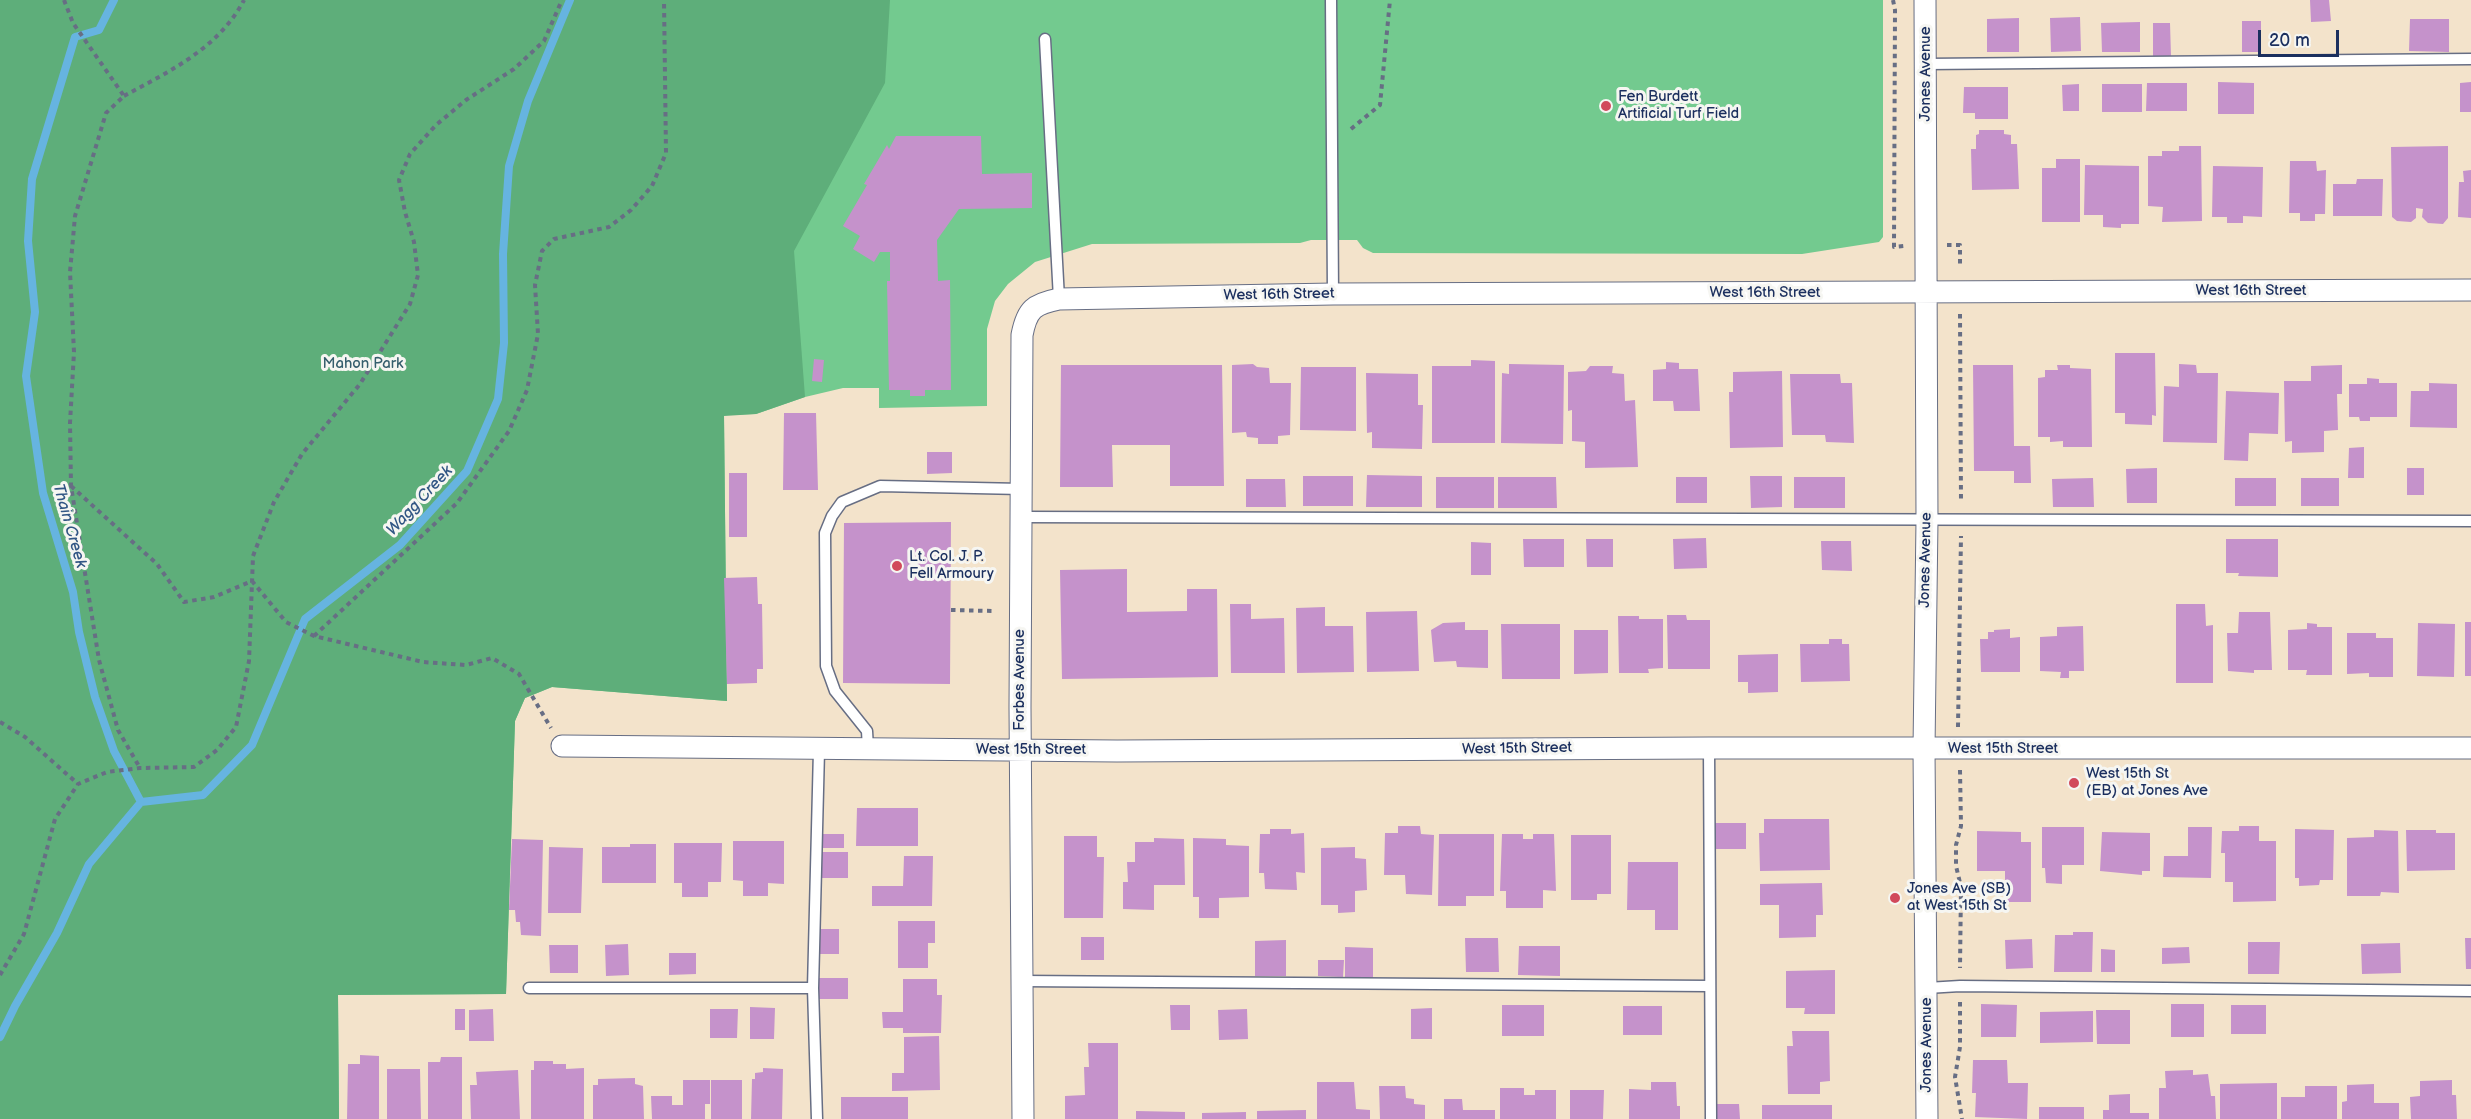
<!DOCTYPE html>
<style>
body{margin:0}
#map{position:relative;width:2471px;height:1119px;overflow:hidden;background:#f3e3cb;font-family:"Balsamiq Sans",sans-serif}
canvas{display:block}
.scale{position:absolute;left:2258px;top:30px;width:81px;height:27px;box-sizing:border-box;border:3px solid #1b2f5e;border-top:0;padding-left:8px;font-size:18px;line-height:21px;white-space:nowrap;color:#1b2f5e;-webkit-text-stroke:4px #f6f6f2;paint-order:stroke}
</style>
<div id="map">
<canvas width="2471" height="1119"></canvas>
<div class="scale">20 m</div>
</div>
<script>
const g = document.querySelector('canvas').getContext('2d');
g.lineJoin = 'round';
function paint(path, color) { g.fillStyle = color; g.fill(path, 'evenodd'); }
function trace(path, color, width, dash) { g.strokeStyle = color; g.lineWidth = width; g.lineCap = dash ? 'butt' : 'round'; g.setLineDash(dash || []); g.stroke(path); }
function drawText(font, color, halo, rows, align = 'center') {
  g.font = font + ' "Balsamiq Sans",sans-serif'; g.lineWidth = 6; g.setLineDash([]); g.textBaseline = 'middle'; g.strokeStyle = halo; g.fillStyle = color; for (const [text, x, y, turn = 0] of rows) {
    g.save(); g.translate(x, y); g.rotate((+turn || 0) * Math.PI / 180); g.textAlign = isNaN(turn) ? turn : align; if (halo) g.strokeText(text, 0, 0); g.fillText(text, 0, 0); g.restore();
  }
}
const green = new Path2D(`
 M0,0H1883V237L1879,242L1802,254L1373,253L1363,248L1357,240H1311L1300,243L1092,244L1035,262L1008,284L995,301L987,329V406L879,408V388H843L805,397L756,414L724,415L727,701L552,687L525,698L515,721L506,994L338,995L339,1119H0Z`);
const forest = new Path2D(`
 M0,0H890L885,83L794,251L805,397L756,414L724,416L727,701L552,687L525,698L515,721L506,994L338,995L339,1119H0Z`);
const stream = new Path2D(`
 M114,0L99,30L75,37L32,179L28,241L35,312L26,376L43,493L73,592L79,632L95,697L114,751L141,802
 M141,802L203,795L252,745L305,619L400,545L467,471L498,399L504,343L503,254L509,166L528,101L570,0
 M0,1037L15,1006L57,933L89,864L141,802`);
const building = new Path2D(`
 M2310,0H2329L2331,21L2311,22Z
 M2080,17L2081,51L2051,52L2050,18Z
 M2019,18V52H1987V19Z
 M2410,19H2449V52L2409,51Z
 M2242,21H2261V52H2242Z
 M2140,22V52H2102L2101,23Z
 M2153,23H2170L2171,56L2153,57Z
 M2218,82L2254,83V114H2218Z
 M2471,82V112H2460V83Z
 M2147,83H2187V111H2146Z
 M2079,84V111H2063L2062,85Z
 M2102,84H2142V112H2102Z
 M1964,87H2008V119H1975V113H1963Z
 M1979,130H2004V134L2011,135V144H2017L2019,189L1972,190L1971,149H1976V135L1979,134Z
 M896,136H981L982,174L1032,173V208L959,209L937,240L938,281L950,280L951,390H925V396H910V390H889L887,281H890V252H880L874,262L853,249L860,236L843,226L867,185L864,184L887,145L889,149Z
 M2179,146H2201L2202,221L2162,222L2163,207L2148,206V156H2162V151H2179Z
 M2448,146V218L2443,224L2428,223L2422,217L2423,209L2416,208V218L2411,222L2397,221L2392,217L2391,147Z
 M2056,159H2080V222H2042V168H2056Z
 M2290,161H2316L2317,171L2326,170L2325,214H2315V221H2300V213H2289Z
 M2085,165L2139,166V224H2121V228L2103,227V215H2084Z
 M2213,166L2263,167L2262,217L2243,216V223H2227V217H2212Z
 M2471,170V218L2458,217L2459,182H2464L2463,171Z
 M2357,179H2383L2382,216H2333V184H2356Z
 M2115,353H2155L2156,416L2152,415V425L2125,424V413H2115Z
 M814,359L824,360L822,382L812,381Z
 M1471,360L1495,361V443H1432V366H1471Z
 M1666,362L1679,363V369H1698L1700,411H1674L1673,401H1653V370L1666,369Z
 M1253,364L1257,367L1269,368L1270,383H1291L1290,435L1278,436V444H1258V438L1247,437L1246,432L1232,433V365Z
 M1509,364L1564,365L1563,444L1501,443L1502,373L1509,374Z
 M2179,364L2196,365L2197,373H2218L2217,443L2163,442L2164,386L2179,387Z
 M1061,365H1222L1224,486H1170V445H1112L1113,487H1060Z
 M1973,365H2013L2014,446H2030L2031,483H2014V471H1974Z
 M2057,365H2070V368L2091,369L2092,447H2063V441L2050,442V437H2038V378L2045,377V370H2058Z
 M2342,365V394H2337L2338,430L2324,431V452L2292,453V441L2285,442L2284,381H2311V366Z
 M1590,366H1613L1612,373L1624,374L1625,401L1635,400L1638,467L1585,468V442L1572,441V410L1568,411V372L1586,371Z
 M1301,367H1356V431L1300,430Z
 M1782,371L1783,447L1730,448L1729,392H1733V372Z
 M1366,373L1418,374V405H1423L1422,449L1372,448V432L1367,433Z
 M1790,374H1840L1841,383H1852L1854,443L1826,442L1825,435H1792Z
 M2367,378L2379,379V383H2397V417H2370V421H2360L2359,417H2349V384H2367Z
 M2429,383L2457,384V428L2410,427L2411,391H2429Z
 M2226,391L2279,393L2278,434L2249,433L2248,461L2224,460Z
 M784,413H816L818,490H783Z
 M2364,447V478H2348L2349,448Z
 M927,452H952V473L927,474Z
 M2157,468V503H2127L2126,469Z
 M2407,468H2424V495H2407Z
 M729,473H747V537H729Z
 M1367,475L1422,476V507H1366Z
 M1303,476H1353V506H1303Z
 M1750,476H1782V507L1751,508Z
 M1436,477H1494V508H1436Z
 M1498,477H1556L1557,508H1498Z
 M1676,477H1707V503H1676Z
 M1794,477H1845V508H1794Z
 M2093,478L2094,507H2053L2052,479Z
 M2235,478H2276V506H2235Z
 M2301,478H2339V506H2301Z
 M1246,479H1285L1286,507H1246Z
 M951,522L950,684L843,683L844,523Z
 M1706,538L1707,568L1674,569L1673,539Z
 M1523,539H1564V567H1524Z
 M1586,539H1613V567H1587Z
 M2226,539H2278V577L2238,576L2239,573H2226Z
 M1821,541H1851L1852,571L1822,570Z
 M1471,542L1491,543V575H1471Z
 M1127,569V612L1187,611V589H1217L1218,677L1062,679L1060,570Z
 M757,577L758,604H762L763,669H757V683L727,684L724,578Z
 M1230,604H1251V619L1284,618L1285,673H1231Z
 M2176,604H2205L2206,626L2213,625V683H2176Z
 M1325,607V626H1353L1354,672L1297,673L1296,608Z
 M1417,611L1419,671L1367,672L1366,612Z
 M2239,612H2270L2272,670H2254V673L2228,671L2227,633H2238Z
 M1667,615H1686L1687,620H1710V669H1668Z
 M1618,616H1639V619H1663V668L1648,669L1649,673H1619Z
 M1465,622V630H1488V668L1457,667L1456,661L1434,662L1431,630L1443,623Z
 M2465,622H2471V676H2465Z
 M2307,623L2317,624V627H2332V675H2306L2307,670H2288V630L2307,629Z
 M2418,623L2455,624L2454,677L2417,676Z
 M1501,624H1560V679H1502Z
 M2083,626L2084,671H2069V678H2060L2061,672L2040,671V637L2057,636V627Z
 M2010,629V638L2020,637V672H1981L1980,639H1988V632H1994V630Z
 M1574,630H1608V673L1574,674Z
 M2347,633H2376V638H2393V677H2369V673L2347,674Z
 M1829,639H1842V644H1849L1850,681L1801,682L1800,644H1829Z
 M1778,654V692L1748,693V682H1738V655Z
 M857,808H918V846H856Z
 M1764,819H1829L1830,870L1760,871L1759,833H1764Z
 M1712,823H1746V849H1712Z
 M1398,826H1420L1421,834L1434,835L1432,895L1406,894L1405,875H1384L1385,833H1398Z
 M2239,826H2259V841H2276V901L2233,902V882H2225V853H2221L2222,831H2239Z
 M2042,827H2084V865H2062V884L2046,883L2045,868H2042Z
 M2188,827H2212L2211,878L2163,877L2164,856H2188Z
 M1270,829H1291V834L1304,833L1305,873L1296,872L1297,890L1265,889L1264,873H1259L1260,834H1270Z
 M2295,829L2334,830L2333,880H2320L2319,885L2299,886V878H2295Z
 M2374,830L2398,831L2399,893L2381,892L2380,896H2347V838L2374,837Z
 M2406,830H2436V833H2455V870L2407,871Z
 M1977,831L2021,832V842H2031V902H2005V871H1977Z
 M2102,832L2150,833V871H2142V875L2100,871Z
 M819,834H844V848H820Z
 M1439,834H1494V896H1466V906H1438Z
 M1502,834H1523V839H1533V834H1554L1556,891L1543,890V908H1506V891H1500Z
 M1571,835H1611V894H1597V900H1571Z
 M1064,836H1097V857H1104L1103,918H1064Z
 M1154,838L1184,839L1185,885H1154V910L1123,909V882H1128L1127,862H1135V842H1154Z
 M1193,838L1226,839V845L1249,846V897L1219,898V918H1199V897H1193Z
 M512,839L543,840L541,936L521,935L520,922H516L515,910H509Z
 M733,841H784V884L768,883V896H743V881L733,880Z
 M674,843H722L721,882H708V897H682V883H674Z
 M630,844H656V883H602V847H630Z
 M549,847L583,848L581,913H548Z
 M1355,847V858L1366,859L1367,890L1355,891V912L1338,913V905H1321V848Z
 M818,852H848V878H818Z
 M904,856H933L932,906H872V886H903Z
 M1628,862H1678V930H1655V910H1627Z
 M1822,883L1823,915H1816V937L1779,938V905H1760V884Z
 M898,921H935V943H928V968H898Z
 M820,929H839V954H820Z
 M2073,932H2093L2092,972H2054L2055,935H2073Z
 M1081,937H1104V960H1081Z
 M1465,938H1498L1499,972H1466Z
 M2465,938H2471V969H2466Z
 M2032,939L2033,968L2006,969L2005,940Z
 M1286,940V976H1255V941Z
 M2248,942H2280L2279,974H2248Z
 M2400,943L2401,973L2362,974L2361,944Z
 M628,944L629,975L606,976L605,945Z
 M549,945H578V973H550Z
 M1519,946H1560V976L1518,975Z
 M1345,947L1373,948V979H1345Z
 M2189,947L2190,963L2162,964V948Z
 M2101,949L2115,950V972H2101Z
 M669,953H696V974L669,975Z
 M1318,960H1344L1343,977L1318,976Z
 M1835,970V1014H1804L1805,1008H1786V971Z
 M819,978H848V999H818Z
 M903,979H937V995H942L941,1033H903V1028H883L882,1012H903Z
 M1981,1004L2017,1005L2016,1037H1981Z
 M2171,1004H2204V1037H2171Z
 M1170,1005H1190V1030H1171Z
 M1502,1005H1544V1036H1502Z
 M2231,1005H2266V1034H2231Z
 M1623,1006H1662V1035H1623Z
 M750,1007L775,1008L774,1039H750Z
 M1432,1008V1039H1411V1009Z
 M455,1009H465V1030H455Z
 M493,1009L494,1041H469V1010Z
 M710,1009H738L737,1038H710Z
 M1247,1009L1248,1039L1219,1040L1218,1010Z
 M2096,1010H2130V1044H2097Z
 M2093,1011V1042L2040,1043V1012Z
 M1792,1031H1829L1830,1081L1820,1082V1094H1788L1787,1046H1793Z
 M939,1036L940,1090L892,1091V1073H904V1037Z
 M1088,1043H1118V1119H1065V1096L1085,1095L1084,1067H1089Z
 M360,1055L379,1056V1119H347L348,1064H360Z
 M441,1057H462V1119H428V1062H440Z
 M1973,1060H2007L2008,1083H2028L2027,1119L1975,1117L1976,1093H1972Z
 M534,1061H553V1064H566V1069L584,1068V1119H531V1070H534Z
 M763,1068L783,1069L782,1119H751L752,1079H755V1073L763,1072Z
 M387,1069H420L421,1119H387Z
 M518,1070L520,1119H471L470,1085H477L476,1072Z
 M2193,1070V1075L2208,1074L2211,1096H2215L2216,1119H2159V1088H2166L2165,1071Z
 M635,1078V1084L643,1086L644,1119H593V1085H598V1079Z
 M683,1080H710V1104H705V1119H652L651,1096H672V1105H683Z
 M711,1080H742V1119H711Z
 M2452,1080V1095H2456L2457,1119H2411L2410,1097L2420,1096V1081Z
 M1317,1082H1354L1356,1109L1370,1110V1119H1317Z
 M1651,1082H1676L1677,1106H1680V1119H1629V1089L1651,1090Z
 M2277,1083V1119H2220V1084Z
 M2374,1084V1103H2399V1119H2342V1102L2347,1101V1085Z
 M1379,1086H1405L1406,1098L1414,1099V1104L1425,1105V1119H1380Z
 M2305,1086H2337V1119H2281V1097H2305Z
 M1500,1088H1524V1095H1535V1090H1556V1119H1500Z
 M1570,1090H1604L1603,1119H1570Z
 M2130,1094V1113H2149V1119H2103V1110H2109V1095Z
 M841,1097H908V1119H841Z
 M1444,1099H1462L1463,1110H1495V1119H1444Z
 M1712,1104H1739L1740,1119H1712Z
 M1762,1105H1832V1119H1762Z
 M2039,1107H2084V1119H2039Z
 M1306,1110V1119H1257V1111Z
 M1136,1111L1185,1112V1119H1136Z
 M1246,1112V1119H1202V1113Z`);
const path = new Path2D(`
 M64,0L73,23L124,96L106,113L75,216L70,272L74,352L70,423L71,486L99,660L118,730L140,768
 M1893,0L1895,10L1894,247L1904,246
 M124,96C170,71 219,48 244,0
 M1351,129L1380,105L1390,0
 M1947,245H1960V268
 M1960,314L1961,502
 M71,486L157,564L184,602L214,597L252,581L286,622L314,636L423,662L466,665L492,658L519,674L551,728
 M951,610L994,611
 M314,636L457,503L509,431L527,390L538,334L535,285L542,251L554,239L609,227L631,210L652,186L666,153L664,0
 M0,722L25,737L78,784
 M1958,727L1961,536
 M1960,770L1961,826L1956,845V866L1961,887L1960,968
 M0,975L24,934L55,819L78,784L107,772L140,768L194,767L217,750L236,727L249,661L253,556L274,502L302,454L360,384L410,304L418,275L414,242L405,212L399,180L410,154L436,125L466,100L514,69L544,41L562,0
 M1960,1002V1047L1955,1077L1962,1119`);
const service = new Path2D(`
 M1331,0L1333,294
 M1045,39L1059,299
 M1926,64L2471,59
 M1022,517L2471,521
 M1709,748L1711,1119
 M868,749L867,731L835,691L826,666L825,533L832,516L842,502L880,486L1022,489
 M1021,981L1709,986
 M529,988H813
 M1927,988L1960,986L2471,991
 M817,1119L813,988L819,750`);
const minor = new Path2D(`
 M1925,0L1927,520L1924,749L1927,1119
 M562,746L1117,751L1709,748H2471
 M1023,1119L1020,707L1022,335C1027,309 1034,304 1059,299L1333,294L2471,290`);
const markers = [
 [1606,106,6,"#d1495b"],
 [897,566,6,"#d1495b"],
 [2074,783,6,"#d1495b"],
 [1895,898,6,"#d1495b"]
];
const streetNames = [
 ["Jones Avenue",1926,74,-90],
 ["West 16th Street",2251,291],
 ["West 16th Street",1765,293],
 ["West 16th Street",1279,295,-1],
 ["Jones Avenue",1926,560,-89],
 ["Forbes Avenue",1020,680,-90],
 ["West 15th Street",1517,749,-1],
 ["West 15th Street",2003,749],
 ["West 15th Street",1031,750],
 ["Jones Avenue",1927,1045,-90]
];
const poiNames = [
 ["Fen Burdett",1618,97],
 ["Artificial Turf Field",1618,114],
 ["Lt. Col. J. P.",909,557],
 ["Fell Armoury",909,574],
 ["West 15th St",2086,774],
 ["(EB) at Jones Ave",2086,791],
 ["Jones Ave (SB)",1907,889],
 ["at West 15th St",1907,906]
];
const parkNames = [
 ["Mahon Park",363,364]
];
const waterNames = [
 ["Wagg Creek",420,501,-47],
 ["Thain Creek",69,526,74]
];
paint(green, '#73ca8f');
paint(forest, '#5eae7a');
trace(stream, '#66b4e0', 8);
paint(building, '#c592cb');
trace(service, '#676e84', 13);
trace(minor, '#676e84', 23);
trace(path, '#676e84', 4, [4.5, 4.5]);
trace(service, '#fff', 10);
trace(minor, '#fff', 21);
for (const [x, y, r, color] of markers) { const dot = new Path2D(); dot.arc(x, y, r, 0, 2 * Math.PI); g.fillStyle = color; g.fill(dot); trace(dot, '#f6f6f2', 2); }
drawText('15px', '#1b2f5e', '#f6f6f2', streetNames);
drawText('15px', '#1b2f5e', '#f6f6f2', poiNames, 'left');
drawText('15px', '#355e6d', '#f6f6f2', parkNames);
drawText('italic 16px', '#325785', '#f6f6f2', waterNames);
</script>
